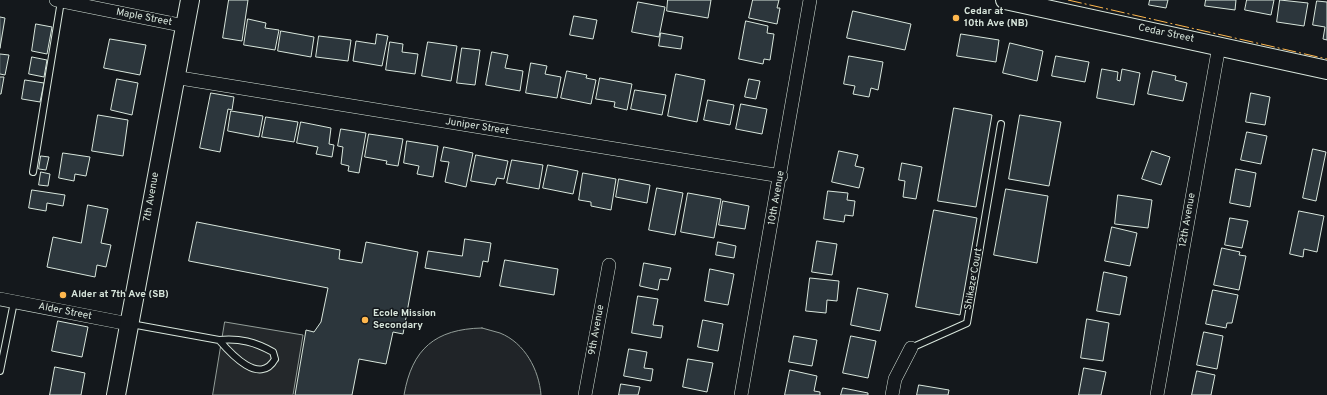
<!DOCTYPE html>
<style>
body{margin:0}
canvas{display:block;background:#14181c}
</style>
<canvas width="1327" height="395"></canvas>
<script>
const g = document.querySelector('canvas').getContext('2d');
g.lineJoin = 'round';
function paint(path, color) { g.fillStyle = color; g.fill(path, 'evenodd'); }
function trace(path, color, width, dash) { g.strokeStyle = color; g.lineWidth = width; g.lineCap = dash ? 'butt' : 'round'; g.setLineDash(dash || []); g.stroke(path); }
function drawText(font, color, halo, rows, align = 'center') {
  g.font = font + ' Overpass,sans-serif'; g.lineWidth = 3; g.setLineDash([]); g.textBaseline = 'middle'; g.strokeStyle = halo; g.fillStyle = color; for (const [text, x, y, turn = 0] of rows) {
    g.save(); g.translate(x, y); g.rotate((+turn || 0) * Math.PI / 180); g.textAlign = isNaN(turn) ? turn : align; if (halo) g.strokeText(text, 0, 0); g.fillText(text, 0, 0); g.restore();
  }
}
const green = new Path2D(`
 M482,328C488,330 494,331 500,333C525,343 539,370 541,395H404C412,349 435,329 482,328Z`);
const parking = new Path2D(`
 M225,322L303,335L293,395H213Z`);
const building = new Path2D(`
 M229,0H248L242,41L223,38Z
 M668,0H711L708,18L667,11Z
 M753,0H779L777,8H780L777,24L749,18Z
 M1150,0H1168L1166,8L1149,5Z
 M1206,0H1236L1235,10L1205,6Z
 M1247,0H1274L1271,15L1245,10Z
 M1280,0L1308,3L1304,26L1277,22Z
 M1317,1L1327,2V40L1323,39L1325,27L1313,25Z
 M638,2L665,7L659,37L632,32Z
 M853,11L911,24L905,50L847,38Z
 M574,16L597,20L593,39L570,35Z
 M0,17L5,18L0,48Z
 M248,19L266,23L265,28L279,30L275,50L244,45Z
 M746,21L768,26L767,33L774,34L770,60L764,59L763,64L739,59Z
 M36,24L52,27L47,54L32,51Z
 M281,31L314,37L311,57L278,51Z
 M661,33L683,37L681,49L659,46Z
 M377,34L388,36L382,66L353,61L356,41L375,44Z
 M961,34L999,40L996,62L957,56Z
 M319,36L351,40L348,61L316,57Z
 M110,39L146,45L140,75L104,68Z
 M390,42L403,44L402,52L418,54L415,74L386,70Z
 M428,42L457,46L451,81L422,76Z
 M1010,43L1043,51L1037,81L1003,73Z
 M462,48L480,50L475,85L457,83Z
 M492,52L508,55L505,68L523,71L520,91L486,85Z
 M0,54L9,55L5,75L0,74Z
 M849,56L883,62L878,90L871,88L869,97L853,94L855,86L844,84Z
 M1056,56L1089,62L1085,82L1052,76Z
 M32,57L47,60L44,77L29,74Z
 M531,63L547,66L545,74L561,77L557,98L526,93Z
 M1102,69L1118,72L1117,80L1120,81L1122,69L1140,73L1134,105L1097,98Z
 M567,71L587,75L586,78L596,80L591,104L561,98Z
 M1153,71L1176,76L1175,80L1187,83L1183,101L1148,94Z
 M676,74L705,80L697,122L668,116Z
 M0,77H4L1,94H0Z
 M600,78L632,84L627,110L614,107L615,102L596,99Z
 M117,79L138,83L132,115L111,110Z
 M749,79L760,81L756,99L745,97Z
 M25,80L44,83L40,102L22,99Z
 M635,90L666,95L662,115L631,109Z
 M211,93L234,97L232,110L228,109L220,152L200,148Z
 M1251,93L1270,97L1265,125L1246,122Z
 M708,100L734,105L730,125L704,120Z
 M741,104L767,109L762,134L736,129Z
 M954,108L992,115L976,207L938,201Z
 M231,111L263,116L259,137L228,131Z
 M98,115L128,120L123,156L92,151Z
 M1020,115L1061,122L1049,186L1009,179Z
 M266,117L298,122L294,142L262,137Z
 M301,122L331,128L329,144L334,145L332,157L316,154L318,147L297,143Z
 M341,129L366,133L359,173L348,171L349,166L341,164L343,147L338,146Z
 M1247,132L1267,136L1261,164L1241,160Z
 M369,134L403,139L398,166L386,164L387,161L365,157Z
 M407,141L438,146L433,177L417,174L419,166L404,163Z
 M444,147L473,153L466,187L445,182L449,162L441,161Z
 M1313,149L1326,152L1316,201L1303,198Z
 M839,151L858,155L855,166L864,168L859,188L832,182Z
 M1152,151L1170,157L1161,185L1142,179Z
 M63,153L90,157L86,176L75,174L74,181L59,178Z
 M476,155L508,161L504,179L497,178L495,185L471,181Z
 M41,156L49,157L46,170L39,169Z
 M512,160L543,165L539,189L507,183Z
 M902,163L922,167L916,199L903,197L905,181L899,180Z
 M548,165L578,171L573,194L543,188Z
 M1236,169L1256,173L1250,207L1230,203Z
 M41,172L50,174L48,186L39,185Z
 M583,173L616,179L611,210L591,206V202L579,200Z
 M619,179L650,185L647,203L616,197Z
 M657,188L683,193L675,235L649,230Z
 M1006,189L1048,196L1037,263L994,255Z
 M32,190L65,195L63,206L47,203L46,211L29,208Z
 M828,191L848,193L847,200L855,201L853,216L845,215L844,222L824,219Z
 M688,193L721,199L714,238L681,232Z
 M1118,195L1152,200L1148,228L1115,224Z
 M723,201L749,206L745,229L719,225Z
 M88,205L108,209L101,243L111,245L106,267L97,265L95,277L47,267L53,237L81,243Z
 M934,210L977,218L960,315L916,307Z
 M1299,211L1324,216L1317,252L1304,249L1303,257L1290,254Z
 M1230,218L1248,221L1242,248L1225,245Z
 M197,222L340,250L339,259L362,263L366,242L418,252L403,334L393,332L386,364L359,359L352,395H295L306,330L314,332L321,322L328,288L189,261Z
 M1112,227L1137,233L1130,266L1105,261Z
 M465,239L491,243L488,262L483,261L480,277L425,268L428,251L462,256Z
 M817,241L837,244L832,275L812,272Z
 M718,242L736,246L734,258L716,255Z
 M1222,248L1240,252L1239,255L1246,256L1239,290L1214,285Z
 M505,260L558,269L554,295L500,286Z
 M644,263L671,268L668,280L660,279L658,290L640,286Z
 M710,269L734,274L728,305L705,301Z
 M1104,272L1127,277L1120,315L1097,311Z
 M810,278L839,281L837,301L827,300L826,313L806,311Z
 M858,288L888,294L880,331L851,325Z
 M1213,290L1238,295L1232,323H1227L1226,328L1206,324Z
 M638,296L658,299L653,325L663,326L661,338L632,333Z
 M1087,319L1109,323L1103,361L1081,358Z
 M703,320L723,324L718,351L698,347Z
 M58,321L88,327L82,357L52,351Z
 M1204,332L1223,336L1217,369L1197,365Z
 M794,336L817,340L812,366L789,362Z
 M851,336L876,341L868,378L843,373Z
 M629,349L647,352L644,368L653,369L651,381L624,376Z
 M688,359L713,363L707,392L683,387Z
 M55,367L85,373L81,395H50Z
 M1084,368L1106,372L1101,395H1079Z
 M790,370L817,376L814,391L820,392V395H785Z
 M1197,371L1215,375L1211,395H1192Z
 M621,384L640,387L638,395H619Z
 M919,385L949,390L948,395H917Z
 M843,388L868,393V395H841Z`);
const lane = new Path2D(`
 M33,172L61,1
 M131,324L219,340
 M263,347L273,352L275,359C260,386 231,354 219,340C240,338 255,342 273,352L275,359
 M911,348L967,323L1001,124
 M0,371L14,302`);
const street = new Path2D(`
 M56,0L185,26
 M174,77L781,176
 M0,299L129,324
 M585,395L609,265
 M741,395L810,0
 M892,395L895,379L911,348
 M1157,395L1219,46`);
const secondary = new Path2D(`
 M1005,0L1327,70
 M116,395L190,0`);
const power = new Path2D(`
 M1068,0L1327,59`);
const markers = [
 [956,18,4,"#ffb74d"],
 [63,295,4,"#ffb74d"],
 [365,320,4,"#ffb74d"]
];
const poiNames = [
 ["Cedar at",964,12],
 ["10th Ave (NB)",964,24],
 ["Alder at 7th Ave (SB)",71,295],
 ["Ecole Mission",373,314],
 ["Secondary",373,326]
];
const streetNames = [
 ["Maple Street",144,18,11],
 ["Cedar Street",1166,34,12],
 ["Juniper Street",477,127,9],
 ["7th Avenue",152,197,-80],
 ["10th Avenue",777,198,-80],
 ["12th Avenue",1188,220,-80],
 ["Shikaze Court",974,279,-80],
 ["Alder Street",65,312,11],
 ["9th Avenue",597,330,-80]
];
paint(green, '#202428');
trace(green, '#939e99', 1);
paint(parking, '#24282b');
trace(parking, '#939e99', 1);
paint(building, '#2c363c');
trace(building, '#d8e6dc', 1);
trace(lane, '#d8e6dc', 8);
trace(street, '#d8e6dc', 14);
trace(secondary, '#d8e6dc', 20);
trace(lane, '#14181c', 6);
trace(street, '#14181c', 13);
trace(secondary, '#14181c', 18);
trace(power, '#ffb74d', 1, [14, 3, 2, 3]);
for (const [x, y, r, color] of markers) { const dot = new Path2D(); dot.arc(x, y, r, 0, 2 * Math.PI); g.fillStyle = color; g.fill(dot); trace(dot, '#14181c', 1.5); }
drawText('bold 10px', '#d8e6dc', '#14181c', poiNames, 'left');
drawText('10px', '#d8e6dc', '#14181c', streetNames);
</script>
